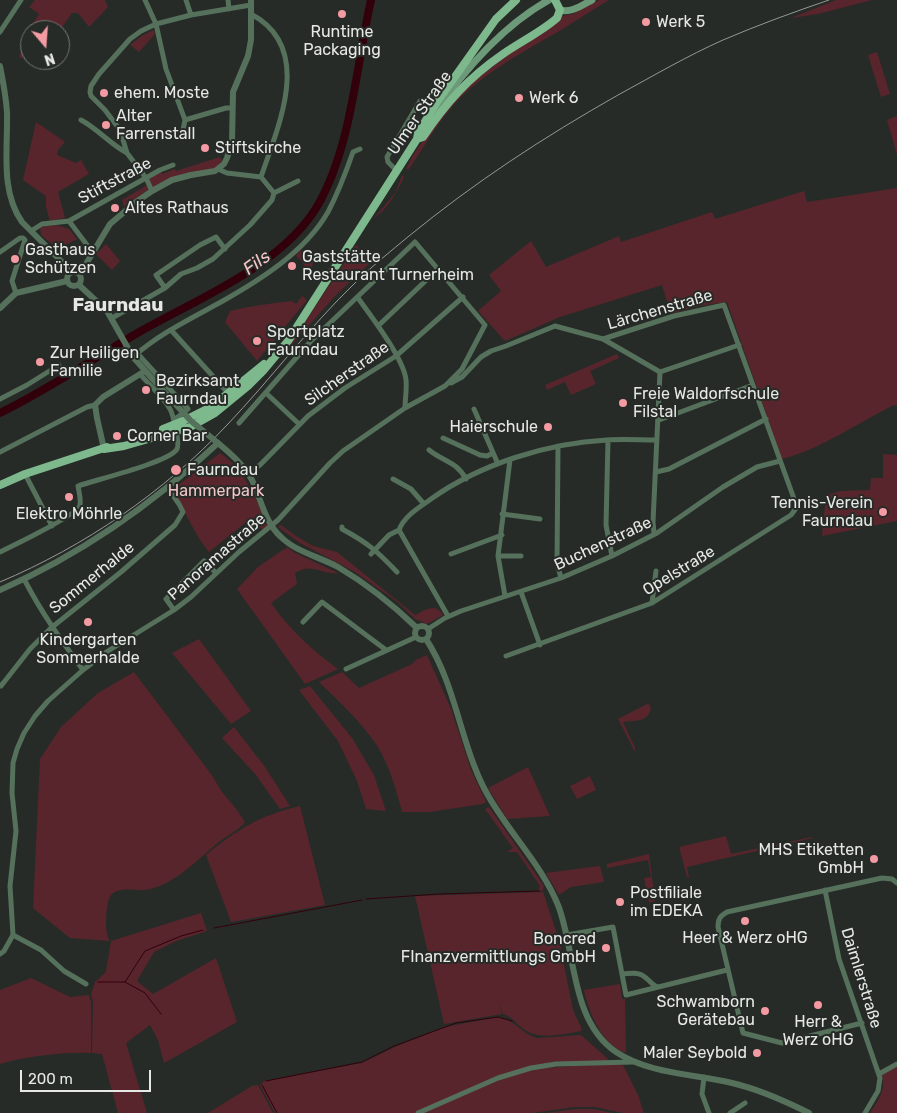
<!DOCTYPE html>
<meta charset="utf-8">
<style>
body{margin:0}
#map{position:relative;width:897px;height:1113px;overflow:hidden;background:#272b27;font-family:Rubik,sans-serif}
canvas{display:block}
.north{position:absolute;left:20px;top:20px;width:50px;height:50px;box-sizing:border-box;background:#272b27;border:1px solid #737773;border-radius:50%;rotate:162deg;font-size:14px;font-weight:700;line-height:20px;text-align:center;color:#e5e8e5}
.north::after{content:'';display:block;margin:auto;width:18px;height:22px;background:#f49aa2;clip-path:polygon(50% 0,100% 100%,50% 72%,0 100%)}
.scale{position:absolute;left:20px;top:1070px;width:131px;height:22px;box-sizing:border-box;border:2px solid #e5e8e5;border-top:0;padding-left:6px;font-size:15px;line-height:18px;white-space:nowrap;color:#e5e8e5;-webkit-text-stroke:4px #272b27;paint-order:stroke}
</style>
<div id="map">
<canvas width="897" height="1113"></canvas>
<div class="north">N</div>
<div class="scale">200 m</div>
</div>
<script>
const g = document.querySelector('canvas').getContext('2d');
g.lineJoin = 'round';
function paint(path, color) { g.fillStyle = color; g.fill(path, 'evenodd'); }
function trace(path, color, width, dash) { g.strokeStyle = color; g.lineWidth = width; g.lineCap = dash ? 'butt' : 'round'; g.setLineDash(dash || []); g.stroke(path); }
function drawText(font, color, halo, rows, align = 'center') {
  g.font = font + ' Rubik,sans-serif'; g.lineWidth = 4; g.setLineDash([]); g.textBaseline = 'middle'; g.strokeStyle = halo; g.fillStyle = color; for (const [text, x, y, turn = 0] of rows) {
    g.save(); g.translate(x, y); g.rotate((+turn || 0) * Math.PI / 180); g.textAlign = isNaN(turn) ? turn : align; if (halo) g.strokeText(text, 0, 0); g.fillText(text, 0, 0); g.restore();
  }
}
const green = new Path2D(`
 M35,0H105L108,7L89,27L78,13H72L60,30H30V60H47L45,65L19,57L29,29L39,14L29,7Z
 M599,0H609C591,11 574,22 556,33C523,52 489,70 461,97C440,118 426,144 409,169H406L413,155L446,108L481,75L517,48L558,22L562,16L573,14Z
 M836,0H872L818,14L791,18Z
 M154,30L155,34L139,52L130,45L143,35Z
 M877,52L890,94L881,97L868,55Z
 M897,116V155L887,120Z
 M36,122L65,142L58,150L57,155L76,163L81,160L89,174L58,192L65,218L50,221L46,207V196L23,180Z
 M220,157L224,164L218,169L191,175L152,191L150,188L124,207L122,200L149,184L146,178L160,170L162,174L175,169L176,171Z
 M402,175L404,177C397,192 388,209 374,218L396,192Z
 M897,188V405L892,406C856,424 821,449 782,459L727,302L699,306L671,314L662,285L560,317L505,341L478,311L501,291L489,275L531,241L546,267L619,236L621,242L712,212L715,219L804,191L807,202Z
 M56,225L69,229L77,239L58,249L41,235L40,227Z
 M106,244L120,261L112,270L96,254Z
 M356,245L371,262L336,295L286,351Z
 M300,250L312,259L313,264L311,268H305L302,261L296,256Z
 M302,296L307,300L257,361L225,322L230,311C251,306 271,303 292,301L296,304Z
 M617,354L619,358L590,371L596,384L571,395L565,382L547,390L545,385Z
 M220,453C246,471 256,499 268,527L263,530L250,519L209,552C194,534 185,510 172,490Z
 M883,454L897,455V521L822,536L826,495L841,491L870,490L871,478H883Z
 M281,525L296,536L313,546L337,552L415,615C426,610 435,602 443,615L427,624L415,619L396,601L355,572L300,543L278,527Z
 M287,547L295,553L338,573C321,575 313,562 295,573L297,584L271,603C290,630 312,650 338,669L305,684L237,589L258,567L284,549L285,550Z
 M199,639L251,711L231,724L172,653Z
 M427,655L451,709L471,770L486,802L483,804L429,812H402C396,789 389,764 376,744C360,721 339,701 319,682L342,672L359,688L412,664L416,660Z
 M134,672L211,774L222,792L237,810L245,822C239,830 228,835 220,841C199,858 178,882 150,889C139,892 121,886 112,894C105,900 104,935 110,941L70,938L33,908L40,759L61,727L98,693Z
 M310,686L352,738L374,775L386,811L366,809L357,781L338,741L299,690Z
 M649,703L651,709C646,723 636,720 623,722L635,748V752L618,719Z
 M234,727L265,767L290,806L280,809L256,775L222,738Z
 M528,767L550,816L507,819L488,788Z
 M590,776L596,790L577,799L570,786Z
 M300,806L325,905L231,922L206,855C236,830 261,815 300,806Z
 M489,807L544,886L542,891H538L540,886L517,852H507L513,848L485,809Z
 M726,836L731,854L812,837L813,838L687,867L689,877H687L679,847Z
 M649,854L655,901L649,903L644,878L651,877L648,860L607,868V864Z
 M600,866L604,882L571,887L559,895L546,873Z
 M543,892L559,940L573,1010L581,1027V1031C565,1034 539,1040 525,1030C517,1025 513,1017 503,1014L499,1002L502,1014L444,1024L415,896Z
 M201,913L207,931L176,941L154,952L137,981L153,994L216,958L237,1022L164,1063L158,1040L150,1025L126,1043L147,1113H118L102,1054L92,1053L93,1001L91,995L95,982L106,972L111,941Z
 M31,978L70,997L89,995L91,1002V1053C60,1052 30,1056 0,1064V990Z
 M620,984L622,999H625L626,1053C602,1045 589,1013 584,990Z
 M498,1017C515,1019 522,1035 538,1038L581,1035L608,1059L607,1062L552,1063L507,1073L414,1113H275L260,1085L264,1081L362,1063L395,1047L445,1027Z
 M591,1065H623L638,1095L644,1113H623L595,1107H574L533,1113H422L508,1076L542,1068Z
 M897,1066V1113H870C878,1101 886,1090 882,1075Z
 M258,1085L273,1113H208L252,1086Z
 M576,1109H594L612,1113H546Z`);
const stream = new Path2D(`
 M366,899L439,894L540,891
 M214,928L362,900
 M98,982H125L145,951L181,936L203,930
 M125,982L145,993L161,1014
 M266,1081L362,1062L394,1046L456,1023L498,1017L512,1021
 M262,1085L277,1113`);
const river = new Path2D(`
 M0,413C49,389 94,358 141,331C199,298 283,265 318,205C352,145 356,66 371,0`);
const minor = new Path2D(`
 M145,0L156,24L166,69L185,120L182,135
 M186,0L191,15
 M228,0L229,9
 M251,14C315,48 278,126 261,177
 M0,32L21,0
 M81,120C98,129 110,144 127,153
 M185,120L226,108H232
 M218,169L227,173L261,177
 M397,171L388,162L387,157L420,101
 M261,177L274,193
 M152,191L146,178L127,153L120,130L105,110L91,96L90,92L91,86L99,74L130,39L141,31L156,24L191,15L251,5
 M69,221L93,253
 M31,231L42,224L69,221L160,170L173,165
 M0,252L20,238H23L25,240L12,281L16,293
 M165,288L156,275L200,245L216,237L225,249
 M358,298C371,316 404,359 406,380C407,389 405,399 405,408
 M112,318L165,288L181,274L197,268L213,259L250,225L272,200L274,193L298,181
 M378,326L438,269
 M171,330L229,394
 M137,353L188,409L174,420
 M133,357C159,334 190,319 221,302C260,280 305,252 328,212C338,193 346,172 353,152L360,149
 M451,383L462,377L481,357L491,351L506,346L555,326L603,339L660,372L739,345
 M266,393L299,424
 M0,399L27,385L59,365
 M474,409L498,464
 M659,420L753,385
 M443,438L480,455L487,456L493,453
 M608,440L606,525L612,556
 M558,446L557,563L561,578
 M429,450C444,462 456,461 466,479
 M0,452L87,407L95,405
 M656,472L669,469L766,419
 M25,474L52,526
 M248,474L260,465L308,416L345,388L396,356L463,297
 M393,479L411,489L424,504
 M502,514L540,519
 M342,527V529C368,543 377,551 397,572
 M399,530L448,616
 M654,534L653,522L660,372
 M0,552C12,546 78,515 80,505C81,500 79,491 78,486C95,480 170,462 177,449C180,444 173,414 170,409C163,396 149,385 140,374
 M371,554L389,535L399,530C404,516 420,507 431,499C480,464 548,443 607,440C624,439 640,440 657,440
 M451,554L502,535
 M498,556H521
 M24,579C41,612 61,640 83,670
 M521,592L540,645
 M505,596L498,556L510,460
 M652,603L656,571
 M174,610L166,599L204,561L216,573
 M303,622L322,602L386,650
 M428,629L445,618L461,611L561,578L612,556L657,533L723,487L757,467L780,461
 M506,656L652,603L791,515L797,507L724,305L674,316L603,339
 M346,669L416,637
 M0,685L1,686L30,649L51,628L121,572L175,525L183,512L179,504L167,487
 M825,890L839,959L880,1078L878,1091L865,1113
 M13,935L41,950L64,971L86,984
 M567,935L613,927L626,995L727,970
 M0,954L4,951L13,935L10,886L16,831L12,793L13,763L17,749L24,733L35,716L48,701L83,670L108,651L174,610L191,597L239,552L278,520L330,463L343,451L405,408L445,386L462,369L485,325L415,242L311,341L239,423
 M622,974C627,974 634,972 639,974C646,975 650,984 657,987
 M862,1023L782,1043L743,1033L718,927C718,919 720,916 727,912L882,878L892,879L897,883
 M879,1074L897,1064
 M704,1077L702,1094L709,1113
 M418,1113L498,1078L531,1068L556,1064L633,1062
 M730,1113L745,1103`);
const tertiary = new Path2D(`
 M0,66C3,81 6,97 7,112C8,149 0,191 22,222L64,264L70,273
 M67 279a7 7 0 1 1 14 0a7 7 0 1 1-14 0Z
 M80,274L110,224L136,202L152,191L172,180L191,175L215,171L224,164L227,158L232,142L233,92L248,56L251,40V0
 M79,285L107,311L133,357L158,385
 M0,308L16,293L67,281
 M104,449L97,418L95,405L103,397L145,371
 M0,590C80,555 154,503 218,443C231,454 244,465 252,480C261,499 265,523 281,537C296,552 320,557 338,567C367,584 393,605 417,628
 M415 633a7 7 0 1 1 14 0a7 7 0 1 1-14 0Z
 M426,639C456,685 460,742 485,790C506,830 541,863 558,905C576,951 570,1021 616,1052C649,1074 694,1074 732,1083C758,1089 785,1101 809,1113`);
const secondary = new Path2D(`
 M560,10C572,13 582,5 592,0
 M430,119C461,74 500,27 549,0`);
const primary = new Path2D(`
 M417,139L423,137C446,103 468,78 503,54C520,42 541,32 557,18L560,10L555,0
 M163,429L183,421L211,407L264,364
 M104,449L124,446L190,427L215,413L248,386L263,371L288,341L417,139L418,133L437,102L496,19L516,0
 M0,485L25,474L107,447`);
const rail = new Path2D(`
 M0,582C85,546 164,492 227,425C271,379 309,327 355,283C372,266 391,251 409,236C475,182 544,137 618,95C653,76 687,56 723,40C758,25 794,12 829,0`);
const tertiaryBridge = new Path2D(`
 M158,385L191,421L218,443`);
const markers = [
 [342,14,5,"#f49aa2"],
 [646,22,5,"#f49aa2"],
 [104,93,5,"#f49aa2"],
 [519,98,5,"#f49aa2"],
 [106,125,5,"#f49aa2"],
 [205,148,5,"#f49aa2"],
 [115,208,5,"#f49aa2"],
 [15,259,5,"#f49aa2"],
 [292,266,5,"#f49aa2"],
 [257,341,5,"#f49aa2"],
 [40,362,5,"#f49aa2"],
 [146,390,5,"#f49aa2"],
 [623,403,5,"#f49aa2"],
 [548,427,5,"#f49aa2"],
 [117,436,5,"#f49aa2"],
 [176,470,6,"#f49aa2"],
 [69,497,5,"#f49aa2"],
 [883,512,5,"#f49aa2"],
 [88,622,5,"#f49aa2"],
 [874,859,5,"#f49aa2"],
 [620,902,5,"#f49aa2"],
 [745,921,5,"#f49aa2"],
 [606,948,5,"#f49aa2"],
 [818,1005,5,"#f49aa2"],
 [765,1011,5,"#f49aa2"],
 [757,1053,5,"#f49aa2"]
];
const poiNames = [
 ["Werk 5",656,22],
 ["Runtime",342,32,"center"],
 ["Packaging",342,50,"center"],
 ["ehem. Moste",114,93],
 ["Werk 6",529,98],
 ["Alter",116,116],
 ["Farrenstall",116,134],
 ["Stiftskirche",215,148],
 ["Altes Rathaus",125,208],
 ["Gasthaus",25,250],
 ["Schützen",25,268],
 ["Gaststätte",302,257],
 ["Restaurant Turnerheim",302,275],
 ["Sportplatz",267,332],
 ["Faurndau",267,350],
 ["Zur Heiligen",50,353],
 ["Familie",50,371],
 ["Bezirksamt",156,381],
 ["Faurndau",156,399],
 ["Freie Waldorfschule",633,394],
 ["Filstal",633,412],
 ["Haierschule",538,427,"right"],
 ["Corner Bar",127,436],
 ["Faurndau",187,470],
 ["Tennis-Verein",873,503,"right"],
 ["Faurndau",873,521,"right"],
 ["Elektro Möhrle",69,514,"center"],
 ["Kindergarten",88,640,"center"],
 ["Sommerhalde",88,658,"center"],
 ["MHS Etiketten",864,850,"right"],
 ["GmbH",864,868,"right"],
 ["Postfiliale",630,893],
 ["im EDEKA",630,911],
 ["Heer & Werz oHG",745,938,"center"],
 ["Boncred",596,939,"right"],
 ["FInanzvermittlungs GmbH",596,957,"right"],
 ["Schwamborn",755,1002,"right"],
 ["Gerätebau",755,1020,"right"],
 ["Herr &",818,1022,"center"],
 ["Werz oHG",818,1040,"center"],
 ["Maler Seybold",747,1053,"right"]
];
const streetNames = [
 ["Ulmer Straße",420,113,-55],
 ["Stiftstraße",115,181,-28],
 ["Lärchenstraße",660,310,-16],
 ["Silcherstraße",347,374,-35],
 ["Buchenstraße",603,544,-25],
 ["Panoramastraße",217,557,-41],
 ["Opelstraße",679,571,-31],
 ["Sommerhalde",92,578,-39],
 ["Daimlerstraße",861,978,73]
];
const parkNames = [
 ["Hammerpark",216,491]
];
const waterNames = [
 ["Fils",257,263,-36]
];
const quarterNames = [
 ["Faurndau",118,306]
];
paint(green, '#58252c');
trace(stream, '#32000b', 1);
trace(river, '#32000b', 8);
trace(minor, '#55715c', 5);
trace(tertiary, '#55715c', 6);
trace(secondary, '#6c9978', 7);
trace(primary, '#7eb88d', 8);
trace(rail, '#959995', 1);
trace(tertiaryBridge, '#55715c', 6);
for (const [x, y, r, color] of markers) { const dot = new Path2D(); dot.arc(x, y, r, 0, 2 * Math.PI); g.fillStyle = color; g.fill(dot); trace(dot, '#272b27', 2); }
drawText('16px', '#e5e8e5', '#272b27', poiNames, 'left');
drawText('16px', '#e5e8e5', '#272b27', streetNames);
drawText('16px', '#f4c6c9', '#272b27', parkNames);
drawText('italic 18px', '#f2c5c7', '#272b27', waterNames);
drawText('bold 19px', '#e5e8e5', '#272b27', quarterNames);
</script>
